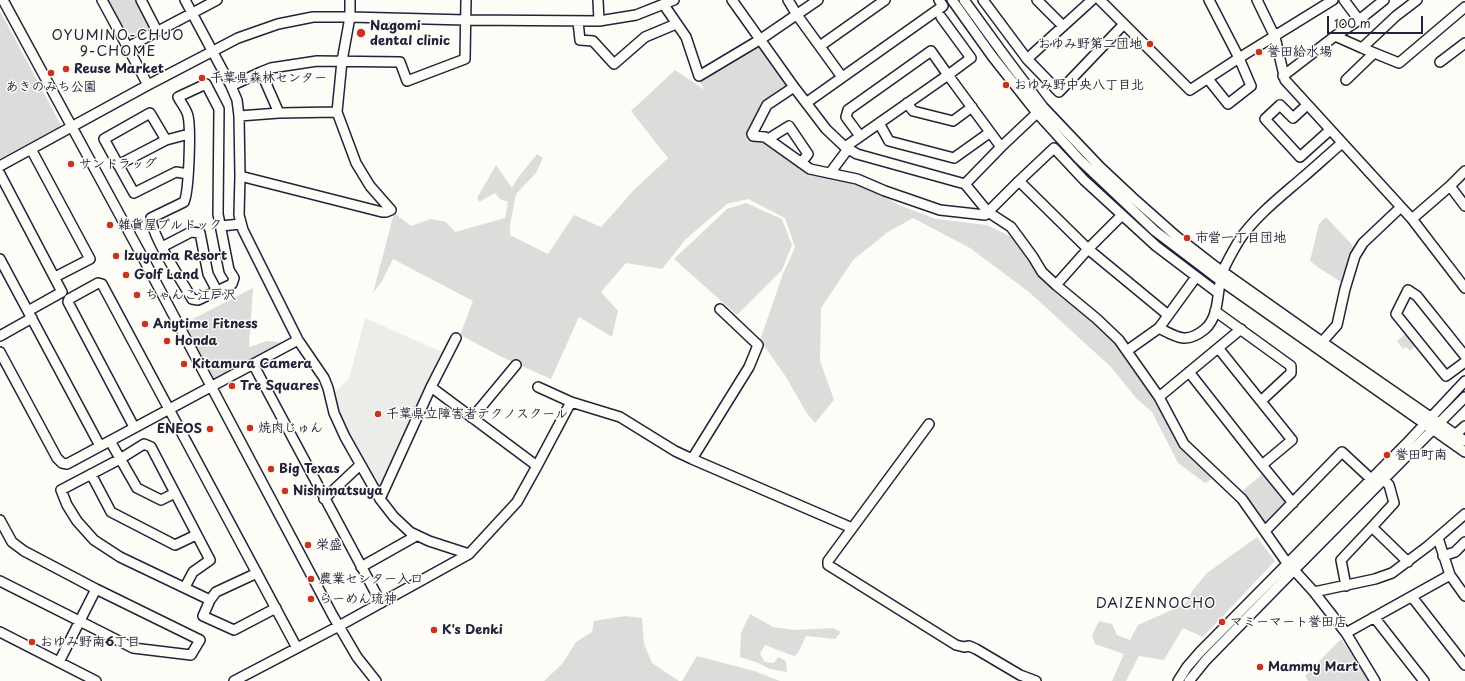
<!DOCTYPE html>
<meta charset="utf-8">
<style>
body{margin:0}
#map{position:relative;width:1465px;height:681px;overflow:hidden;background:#fdfcf7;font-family:"Playpen Sans",sans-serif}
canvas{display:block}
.scale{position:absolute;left:1327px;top:16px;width:96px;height:18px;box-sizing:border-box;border:2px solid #22223b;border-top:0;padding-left:5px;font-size:12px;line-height:14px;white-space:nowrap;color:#22223b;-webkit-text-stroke:3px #fdfcf7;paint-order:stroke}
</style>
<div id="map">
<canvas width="1465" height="681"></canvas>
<div class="scale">100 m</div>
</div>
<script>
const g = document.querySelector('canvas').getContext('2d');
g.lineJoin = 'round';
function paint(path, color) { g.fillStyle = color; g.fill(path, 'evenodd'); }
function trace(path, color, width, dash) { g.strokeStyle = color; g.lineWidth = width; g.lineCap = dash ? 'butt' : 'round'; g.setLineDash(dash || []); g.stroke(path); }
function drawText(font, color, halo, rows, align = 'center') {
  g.font = font + ' "Playpen Sans","Klee One",sans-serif'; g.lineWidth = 3; g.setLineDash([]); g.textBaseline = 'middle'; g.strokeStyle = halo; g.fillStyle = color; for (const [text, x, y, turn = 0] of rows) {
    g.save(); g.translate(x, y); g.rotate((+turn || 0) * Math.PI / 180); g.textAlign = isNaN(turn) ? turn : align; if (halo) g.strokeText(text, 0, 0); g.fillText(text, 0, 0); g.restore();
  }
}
const built = new Path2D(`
 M365,318L442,352L381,492L347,435L334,393L349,379Z`);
const green = new Path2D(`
 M106,0H137L153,30L128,41Z
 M0,11L62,127L0,161Z
 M758,44L789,87L763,105L747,140L760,141L781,153L849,181L868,188L899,205L936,219L987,225L1021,242L1081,308L1136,362L1169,416L1215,477L1205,483L1178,463L1152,412L1137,399L1111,367L1029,292L970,248L913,218L888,232L853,260L821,308L820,361L834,400L815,423L806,412L786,377L760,340L783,274L795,247L785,218L748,199L727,204L686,239L662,269L626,263L601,292L618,311L612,337L579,317L551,379L506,359L460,335L473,301L393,259L382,281L373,293L394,213L411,226L431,219L446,222L455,232L505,218L508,202L500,199L495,193L479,202L477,198L496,165L512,188L517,179L537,154L543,158L536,173L516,194L510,225V235L548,254L574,215L601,227L633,191L668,158L631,111L675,70L705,90L698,80Z
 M746,203L782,219L792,245L782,270L737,315L674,259L727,209Z
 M1326,217L1356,249L1344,284L1319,268L1310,261L1319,224Z
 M253,288L249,347L267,341L285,343L214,381L183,324Z
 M1407,333L1417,345L1410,351L1406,347L1403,349L1397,341Z
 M1265,472L1288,503L1265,526L1240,493Z
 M1257,537L1275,561L1203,637L1183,628L1164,660L1139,656L1126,681H1112L1124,654L1095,644L1092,635L1099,621L1112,624L1117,635L1130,640L1138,625L1185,604L1193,590L1207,573Z
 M750,614L773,627L795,630L833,628L841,632L835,639L806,636L798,653L794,656L765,645L760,654L765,662L774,663L778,657L786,661L787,672L770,669L756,662L740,657L741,633Z
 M625,616L642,618L644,644L652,663L679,681H544L562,664L576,642L592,632L594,621Z
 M1341,639L1371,681H1308L1305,676Z
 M697,656L754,671L780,681H682Z`);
const minor = new Path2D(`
 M3,0L142,256L333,616L357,657L376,681
 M102,0L148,85
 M141,0L157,31
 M185,0L231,86L237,100L239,116L240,176L239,215L243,230L298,340L324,378L328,388L334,413L345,437L380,499L394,517L410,532L429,541L469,554
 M598,0L599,21
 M732,0L794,87L826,129L845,147L857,154L965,184L1001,147L1037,113
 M788,0L797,15L842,77
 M952,0L992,56L1037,113L1079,159L1155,231L1213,275L1465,452
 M964,0L1004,55L1043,107L1100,167L1132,197L1176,236L1216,267L1322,342L1465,441
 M983,0L1027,59L1059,92L1124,24
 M1037,0L1063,26
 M1100,0L1190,90L1239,58L1333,0
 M1257,0L1275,37L1285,80L1412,219L1465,288
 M1344,0L1359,20
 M664,5L686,37L699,76L761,39L818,0
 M578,22L580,40L593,41L614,64L645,37L676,24
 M1335,36L1362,48L1399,63L1465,7
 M820,46L885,0
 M128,47L217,0
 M1362,48L1396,16L1417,0
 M1027,59L1092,0
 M1440,62L1465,43
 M261,72L279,113
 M1283,76L1335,36L1359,20L1384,0
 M1208,79L1228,104L1251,86L1239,58L1209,0
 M1346,80L1374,53
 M206,84L219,109L218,214L229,270L234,278L232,284L198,300L192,299C182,281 152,237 151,218L184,202C189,192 191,129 188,116C187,110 181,103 178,97Z
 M231,86L261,72L271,68L317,61L400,62L407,81L465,59L466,0
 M794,87L767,105L752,134L753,136L765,137L810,169L857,179L885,191L940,210L985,215L1019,181L1088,249L1168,315
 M806,103L943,6L939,0
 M907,103L913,111L953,121L972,107
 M1307,105L1293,118L1280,105L1265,119L1300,157L1330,130
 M239,116L279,113L337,112
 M879,123L889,141L954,158L989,133
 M860,136L846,117L848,110L931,51L948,75L971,58L941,17
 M768,139L789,126L808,154L801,163
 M166,140L150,113L104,139L134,193L176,172L188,174
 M845,147L948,75L1001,147
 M31,149L90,259L55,277
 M118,165L166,140L189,134
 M0,166L148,85L238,38L278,24L313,17H350L466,20L599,21L636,15L674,0
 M830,173L848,149
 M0,174L62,292L28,311
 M240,176L382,212H386L391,210L370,186L356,163L337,112L342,61L350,17V0
 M1019,181L1054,148L1084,180L1156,246L1218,293
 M965,184L988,212L1011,227L1033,257L1042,272L1056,285L1097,319L1119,340L1159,397L1184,444L1242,499L1287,563
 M1450,186L1465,206
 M1412,219L1450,186L1465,171
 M221,226L241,224
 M162,247L191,232L200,233L208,274L217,291
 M0,259L100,446
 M1056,285L1088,249L1122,215
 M1215,311L1291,366V373L1261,401
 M1159,328C1178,338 1187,344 1205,329C1221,315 1216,289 1223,271C1227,261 1234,249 1240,239C1256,216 1279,198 1301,179C1314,168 1328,155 1342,143
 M0,336L32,318
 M1322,342L1337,325L1345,289L1355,256L1363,243L1401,207
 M1128,350L1159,328L1196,277
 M0,352L57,458L62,463L67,464L298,340
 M1465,356L1417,296L1408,290L1396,314L1446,376L1465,362
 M253,364L381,603
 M1189,372L1262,465L1292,440L1219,349
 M431,387L537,466
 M538,387L571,402L620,417L675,451L692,459L852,528
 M1159,397L1241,329
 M472,418L516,365
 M929,424L828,561V565L956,645L964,647L969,646L976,649L1020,675L1036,681
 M134,427L68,302L69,299L98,283L102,284L297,648
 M1456,434L1465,426
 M110,441L137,488L161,500L175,493
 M692,459L749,367L758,345L720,309
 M1262,465L1293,503
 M91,474L111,512L175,545L196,535
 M324,499L360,465
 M380,499L431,387L456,338
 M0,520L12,542L24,551L96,589L200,640L191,655L133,648L0,581
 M1372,527L1394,503L1389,485L1383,479
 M1265,531L1342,452L1371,479
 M1438,538L1450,575L1465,596
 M1443,556L1455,552L1465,542
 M361,567L416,536
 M1294,570L1314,592L1346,633L1375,681
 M1346,586L1341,560L1372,527L1408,562
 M185,587L193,572L210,560L151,447L144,444L120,459L61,490L67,505L77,521L94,540L120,557L210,600L216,592L257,573
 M1314,592L1375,579L1392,573L1428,546L1465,514
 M1412,597L1465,665
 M210,600L203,616L234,630L276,608
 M1374,617L1424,681
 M0,632L96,681
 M1346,633L1450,575
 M59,662L96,589
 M234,681L339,626L469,554L517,502L537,466L571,402
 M1178,681L1187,667L1200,652L1406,444L1465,381
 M1189,681L1206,660L1294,570L1465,397`);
const markers = [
 [361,33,5,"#c8321e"],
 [1150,44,4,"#c8321e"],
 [1259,52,4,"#c8321e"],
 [66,69,4,"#c8321e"],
 [51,73,4,"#c8321e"],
 [202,78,4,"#c8321e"],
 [1006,85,4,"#c8321e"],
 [71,164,4,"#c8321e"],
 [110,225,4,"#c8321e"],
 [1187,238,4,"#c8321e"],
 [116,256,4,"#c8321e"],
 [126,275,4,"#c8321e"],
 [137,295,4,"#c8321e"],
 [145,324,4,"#c8321e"],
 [167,341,4,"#c8321e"],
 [184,364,4,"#c8321e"],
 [232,386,4,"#c8321e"],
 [378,414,4,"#c8321e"],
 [250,428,4,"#c8321e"],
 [210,429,4,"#c8321e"],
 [1387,455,4,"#c8321e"],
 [271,469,4,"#c8321e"],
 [285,491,4,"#c8321e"],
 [308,545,4,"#c8321e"],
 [311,579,4,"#c8321e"],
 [311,599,4,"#c8321e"],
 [1222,622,4,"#c8321e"],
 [434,630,4,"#c8321e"],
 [32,642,4,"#c8321e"],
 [1260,667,4,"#c8321e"]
];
const poiNames = [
 ["Nagomi",370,26],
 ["dental clinic",370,41],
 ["おゆみ野第二団地",1142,44,"right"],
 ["誉田給水場",1267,52],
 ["Reuse Market",74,69],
 ["千葉県森林センター",210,78],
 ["おゆみ野中央八丁目北",1014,85],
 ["あきのみち公園",51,87,"center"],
 ["サンドラッグ",79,164],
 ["雑貨屋ブルドック",118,225],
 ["市営一丁目団地",1195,238],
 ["Izuyama Resort",124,256],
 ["Golf Land",134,275],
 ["ちゃんこ江戸沢",145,295],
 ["Anytime Fitness",153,324],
 ["Honda",175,341],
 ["Kitamura Camera",192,364],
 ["Tre Squares",240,386],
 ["千葉県立障害者テクノスクール",386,414],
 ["焼肉じゅん",258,428],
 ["ENEOS",202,429,"right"],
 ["誉田町南",1395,455],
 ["Big Texas",279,469],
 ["Nishimatsuya",293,491],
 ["栄盛",316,545],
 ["農業センター入口",319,579],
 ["らーめん琉神",319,599],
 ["マミーマート誉田店",1230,622],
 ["K's Denki",442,630],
 ["おゆみ野南6丁目",40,642],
 ["Mammy Mart",1268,667]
];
const neighbourhoodNames = [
 ["OYUMINO-CHUO",118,36],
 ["9-CHOME",118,52],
 ["DAIZENNOCHO",1156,604]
];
paint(built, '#ecece9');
paint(green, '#dddcdb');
trace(minor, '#22223b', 12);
trace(minor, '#fdfcf7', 9);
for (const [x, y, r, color] of markers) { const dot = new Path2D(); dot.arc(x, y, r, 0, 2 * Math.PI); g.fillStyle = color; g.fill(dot); trace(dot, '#fdfcf7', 1.5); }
drawText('bold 13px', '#22223b', '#fdfcf7', poiNames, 'left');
g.letterSpacing = '1px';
drawText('14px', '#22223b', '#fdfcf7', neighbourhoodNames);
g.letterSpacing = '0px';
</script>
